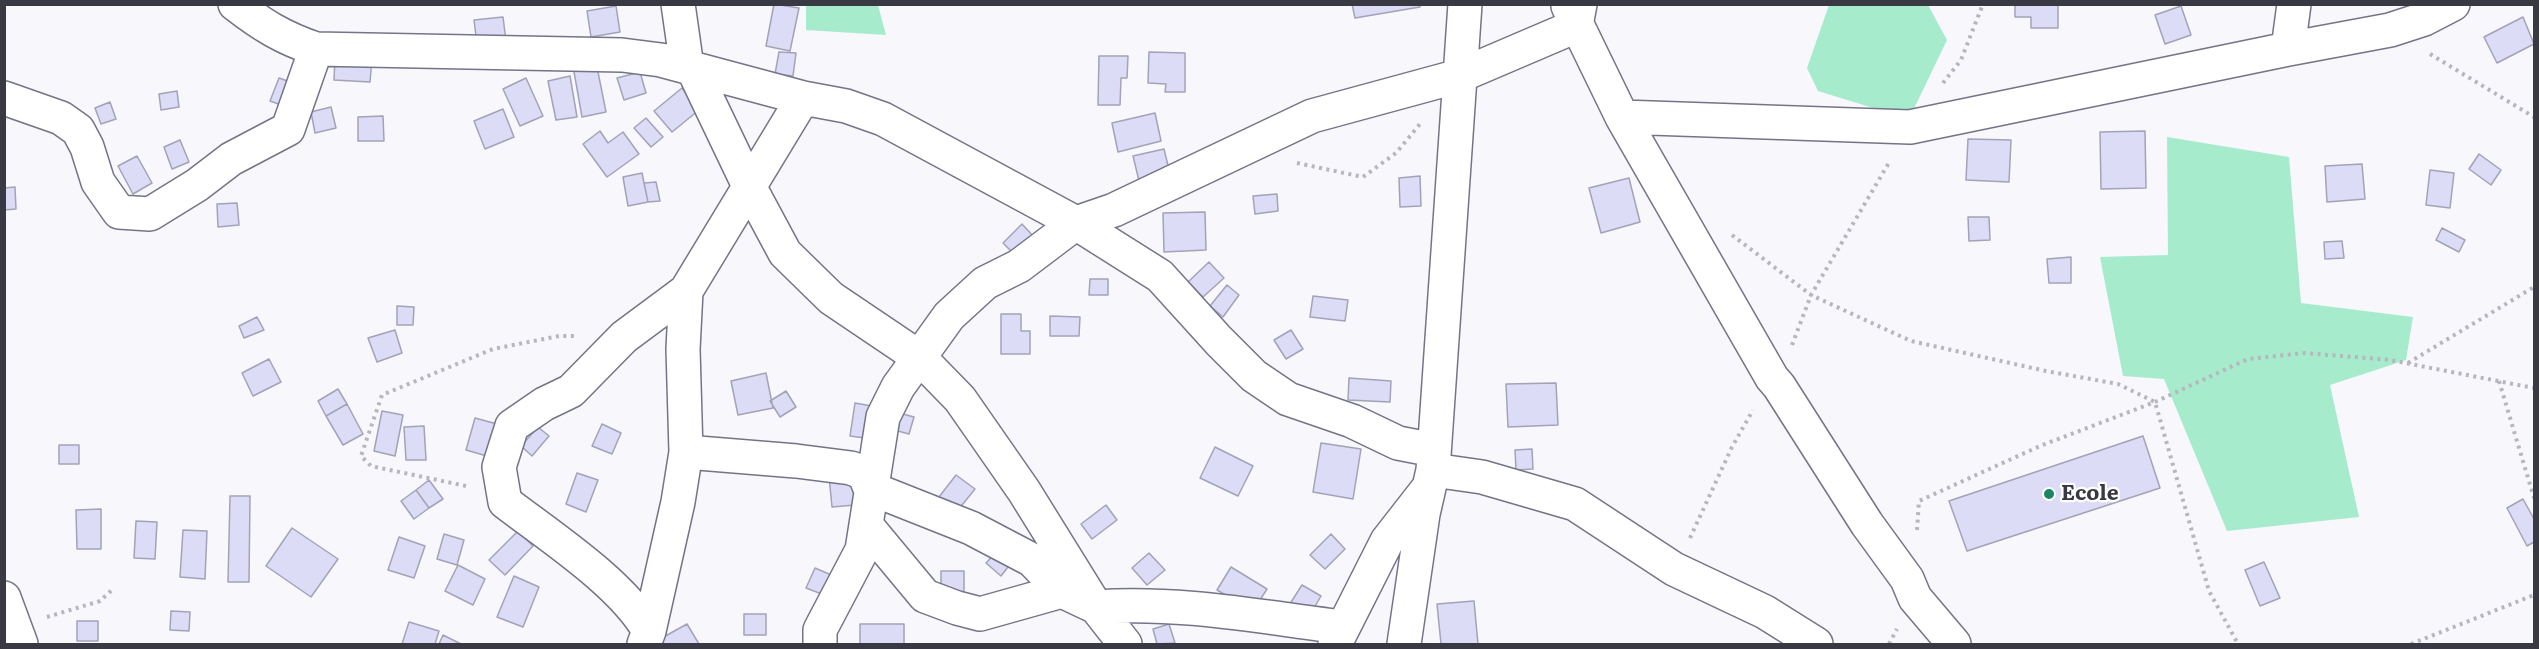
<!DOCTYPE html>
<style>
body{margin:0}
#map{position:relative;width:2539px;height:649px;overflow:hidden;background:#f7f7fc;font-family:Literata,serif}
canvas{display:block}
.frame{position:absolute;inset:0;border:6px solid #393943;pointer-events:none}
</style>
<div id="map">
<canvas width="2539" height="649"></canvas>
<div class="frame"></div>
</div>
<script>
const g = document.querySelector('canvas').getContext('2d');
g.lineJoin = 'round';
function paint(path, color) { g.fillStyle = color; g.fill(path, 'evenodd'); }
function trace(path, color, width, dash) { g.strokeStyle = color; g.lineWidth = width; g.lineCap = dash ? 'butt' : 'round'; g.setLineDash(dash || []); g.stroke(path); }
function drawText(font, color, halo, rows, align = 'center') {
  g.font = font + ' Literata,serif'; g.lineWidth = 4.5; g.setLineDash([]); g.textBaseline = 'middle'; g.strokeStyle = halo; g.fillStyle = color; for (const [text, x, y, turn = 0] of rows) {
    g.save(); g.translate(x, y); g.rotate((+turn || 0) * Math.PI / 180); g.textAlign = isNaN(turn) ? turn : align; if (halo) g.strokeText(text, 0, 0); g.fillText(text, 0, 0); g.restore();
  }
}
const green = new Path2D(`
 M806,5H878L886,35L806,30Z
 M1829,5H1928L1947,40L1909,119L1818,91L1807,68Z
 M2167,137L2289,157L2301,303L2413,317L2406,360L2330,385L2359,517L2227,531L2164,379L2123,376L2100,257L2168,255Z`);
const building = new Path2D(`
 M774,4L799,8L790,51L766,46Z
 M1352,4H1420V7L1355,18Z
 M2015,4H2058V28H2031V17H2015Z
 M616,6L620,32L591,37L587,11Z
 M2181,6L2191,35L2165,44L2155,15Z
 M503,17L506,41L477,44L474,20Z
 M2523,17L2534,44L2497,63L2484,37Z
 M779,52L796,53L793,76L775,74Z
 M1149,52L1185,53V92H1165L1166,84L1148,83Z
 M1099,56H1128L1127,78H1121L1120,105H1098Z
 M335,57L372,59L370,82L334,80Z
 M596,62L606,112L582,117L573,66Z
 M640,72L646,93L624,100L617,78Z
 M570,76L577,117L556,120L548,81Z
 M279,78L296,84L287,107L270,101Z
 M526,78L543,116L520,126L503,89Z
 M682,88L699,110L672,132L654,111Z
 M177,91L179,107L161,110L159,94Z
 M110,102L116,119L101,124L95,108Z
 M331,107L336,128L315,133L311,112Z
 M503,109L514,137L485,149L474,121Z
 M1155,113L1161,141L1118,152L1112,123Z
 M383,116L384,141H358V117Z
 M646,118L663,137L651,147L634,128Z
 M600,131L608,143L623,132L639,154L607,177L583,144Z
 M2145,131L2146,188L2101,189L2100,132Z
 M1968,139L2011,140L2009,182L1966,180Z
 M180,140L189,162L172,169L164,147Z
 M1164,149L1171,178L1140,185L1133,156Z
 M2479,154L2501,170L2491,185L2469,169Z
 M137,156L152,183L133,194L118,166Z
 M2362,164L2365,199L2327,202L2325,166Z
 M2430,170L2454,173L2450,208L2426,205Z
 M642,173L648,202L628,206L623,177Z
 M1420,176L1421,206L1400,207L1399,178Z
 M1629,178L1640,222L1601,233L1589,188Z
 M656,182L660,201L648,202L644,183Z
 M15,187L16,209L4,210V188Z
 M1277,194L1278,211L1255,214L1253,196Z
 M237,203L239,225L218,227L217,204Z
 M1205,212L1206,250L1164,252L1163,213Z
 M1968,217H1989L1990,240L1969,241Z
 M1022,224L1035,238L1016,256L1003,243Z
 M2442,228L2465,240L2459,252L2436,240Z
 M2342,241L2344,258L2325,259L2324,242Z
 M2071,257V283H2049L2047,259Z
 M1209,262L1224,278L1203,297L1188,282Z
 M1090,279H1108V295H1089Z
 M1227,285L1239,295L1223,317L1210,306Z
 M1313,296L1348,300L1345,321L1310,317Z
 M397,306L414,307L413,325H397Z
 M1001,314H1021V331H1030V354H1001Z
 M1050,316L1080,317L1079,336H1050Z
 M257,317L264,330L244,338L239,326Z
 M395,330L402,353L377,362L368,338Z
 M1291,330L1303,349L1286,359L1274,340Z
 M269,359L281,382L253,396L242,373Z
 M766,373L773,408L738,415L731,381Z
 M1349,378L1391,381L1390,402L1348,400Z
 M1556,383L1558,425L1508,427L1506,384Z
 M338,389L347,404L326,416L318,401Z
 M786,391L796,407L780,417L770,401Z
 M855,403L877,407L872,439L850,436Z
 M347,404L363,434L343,445L326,416Z
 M888,410L914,417L909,434L883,427Z
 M382,411L403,415L395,456L374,451Z
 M475,418L497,424L487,456L466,450Z
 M602,424L621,433L612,454L592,446Z
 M424,426L426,460H406L404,427Z
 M538,427L549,436L532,456L521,446Z
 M2143,436L2160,488L1967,551L1949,501Z
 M1321,443L1361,449L1353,499L1313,492Z
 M59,445H79V464H59Z
 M1215,447L1253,466L1238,496L1200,478Z
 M1532,449L1533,469L1516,470L1515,450Z
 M577,473L598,480L586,512L566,504Z
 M851,474L855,505L832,507L829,476Z
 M956,475L975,489L950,520L932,506Z
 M429,480L443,499L429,508L416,490Z
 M416,490L429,508L414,519L401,501Z
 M230,496H250L249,582H228Z
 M2523,499L2534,519V542L2527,546L2507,508Z
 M1106,505L1117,520L1092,539L1081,524Z
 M101,509V549H77L76,510Z
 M136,521L157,522L155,559L134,558Z
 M292,528L338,559L311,597L266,566Z
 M183,530L207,531L205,579L180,577Z
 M518,531L533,546L505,575L489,560Z
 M444,534L464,540L457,565L437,559Z
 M1331,534L1345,549L1325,569L1310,555Z
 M399,537L425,546L414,578L388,570Z
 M997,551L1011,563L1001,576L986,563Z
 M1149,553L1165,570L1147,585L1132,568Z
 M2264,562L2280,598L2260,606L2245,570Z
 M458,565L485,579L473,605L445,591Z
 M1231,567L1267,589L1253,611L1217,590Z
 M815,568L836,577L827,596L806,588Z
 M941,571H964V597L941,596Z
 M514,576L539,587L523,627L497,617Z
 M1302,585L1321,596L1306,622L1286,610Z
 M1474,601L1478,644H1441L1437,604Z
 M171,611L190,612L189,631L170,630Z
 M744,614H766V635H744Z
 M77,621H98V641H77Z
 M409,622L439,631L435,644H402Z
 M687,624L699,644H664L660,639Z
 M860,624H904V644H860Z
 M1169,624L1175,643L1157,644L1153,629Z
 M443,635L461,644H439Z`);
const path = new Path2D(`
 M2430,54L2534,117
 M1943,83L1961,60L1983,4
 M1297,163L1363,177L1396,153L1420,124
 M1732,235L1811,295L1911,341L2046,371L2118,384L2155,402L2209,591L2238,644
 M1792,345L1811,295L1890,161
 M2408,363L2534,287
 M2499,381L2534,498
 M466,486L371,466L361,456L382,395L493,349L559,336H575
 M1917,530L1919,501L2040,446L2155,402L2248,359L2305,353L2390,360L2534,388
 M1690,538L1732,447L1753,410
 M47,617L100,601L114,588
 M1889,644L1897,629
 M2411,644L2534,595`);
const minor = new Path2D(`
 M235,4C262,25 283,38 316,49L622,55L661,60L803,98L846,106L883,119L1076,223L1114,210L1312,116L1459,76L1576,26L1580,4
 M678,4L687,67
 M1568,6L1622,117L1772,378L1779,386L1867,524L1907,579L1915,598L1954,644
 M2288,49L2294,4
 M693,69L749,186L785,253L831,298L920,358L960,399L1024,491L1096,607C1179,601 1261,617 1343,627
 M4,98L61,118L78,130L87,147L98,182L119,212L150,214L197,185L231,159L288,129L316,49
 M1622,117L1910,127L2288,49L2390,30L2424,19L2453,4
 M686,452L796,461L851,468L864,473L870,488L971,528L1032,560L1062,591L1096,607L1125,644
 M1433,470L1482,477L1575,504L1674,569L1765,612L1816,644
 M866,525L925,596L957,608L980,614L1062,591
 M4,598L21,644
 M649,631L678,502L686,452L683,349L686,291
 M644,644L649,631C622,583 549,536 505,502L499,467L512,426L544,404L571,391L624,337L686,291L803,98
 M820,644V630L862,550L883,417L898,387L949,316L985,283L1019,266L1076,223L1160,276L1219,341L1254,376L1288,399L1352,421L1398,443L1434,450
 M1335,644L1387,541L1426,491
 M1404,644L1423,514L1433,470L1465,4`);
const markers = [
 [2049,494,6,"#1b8561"]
];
const poiNames = [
 ["Ecole",2061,494]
];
paint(green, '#a6eccc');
paint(building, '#dddcf6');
trace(building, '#a2a2b9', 1.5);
trace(minor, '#747489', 36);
trace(path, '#b6b6bd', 4, [3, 4.5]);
trace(minor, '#fff', 33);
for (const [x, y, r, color] of markers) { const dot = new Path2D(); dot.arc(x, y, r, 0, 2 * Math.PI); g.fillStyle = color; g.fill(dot); trace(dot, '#fff', 2); }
drawText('bold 21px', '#393943', '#fff', poiNames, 'left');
</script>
